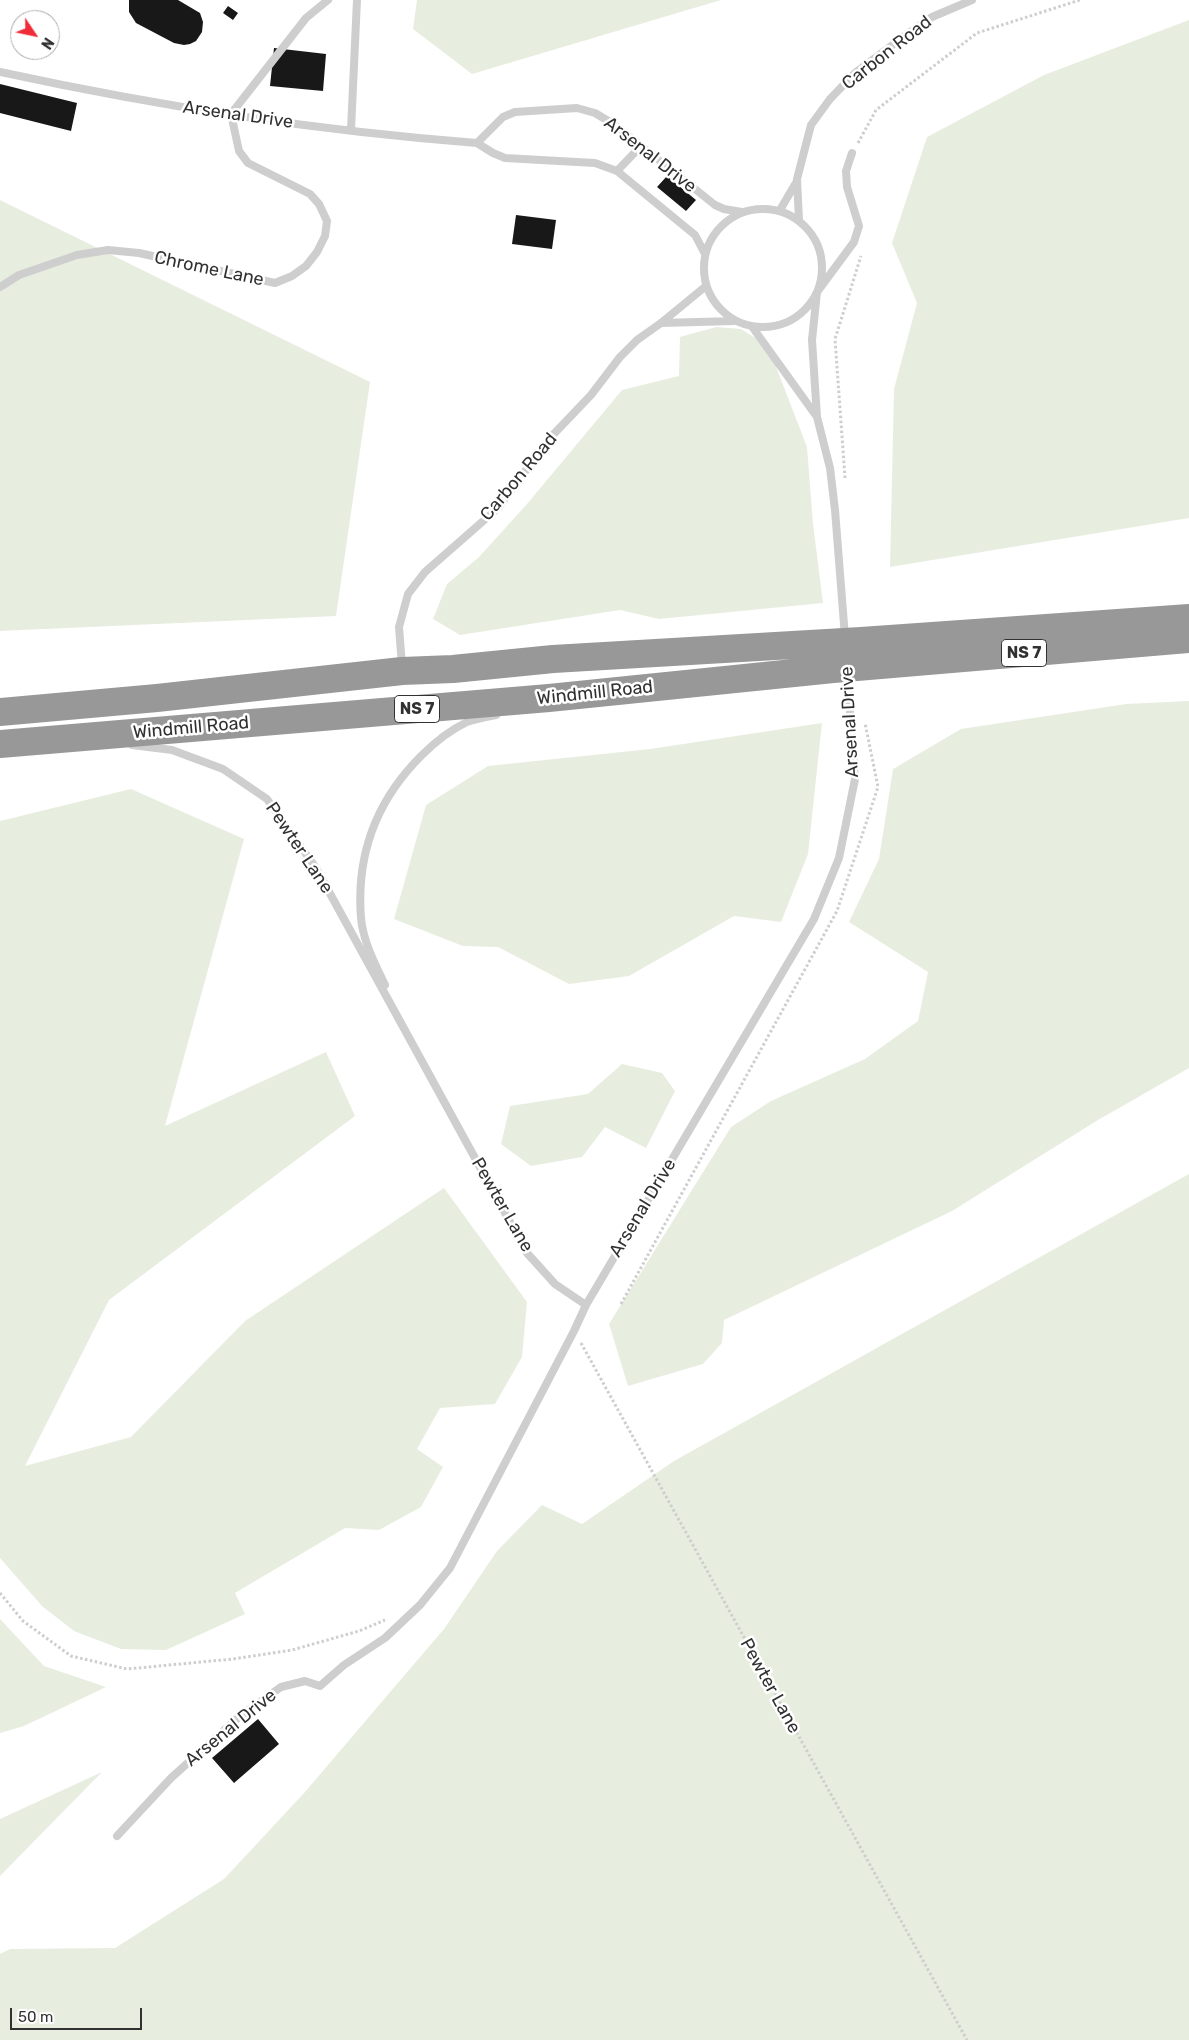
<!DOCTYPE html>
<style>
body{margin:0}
#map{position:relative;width:1189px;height:2040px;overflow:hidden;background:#fff;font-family:Rubik,sans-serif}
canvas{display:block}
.north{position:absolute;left:10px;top:10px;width:50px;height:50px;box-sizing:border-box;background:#fff;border:1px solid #adadad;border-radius:50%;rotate:124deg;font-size:14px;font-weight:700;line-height:20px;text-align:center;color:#313131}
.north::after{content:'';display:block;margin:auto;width:18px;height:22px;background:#ee2d39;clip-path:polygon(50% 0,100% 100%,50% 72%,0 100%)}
.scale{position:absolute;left:10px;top:2008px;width:132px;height:22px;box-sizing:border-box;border:2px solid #313131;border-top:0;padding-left:6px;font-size:15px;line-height:18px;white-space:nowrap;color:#313131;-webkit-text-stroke:4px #fff;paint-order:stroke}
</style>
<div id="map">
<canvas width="1189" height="2040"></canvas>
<div class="north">N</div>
<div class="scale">50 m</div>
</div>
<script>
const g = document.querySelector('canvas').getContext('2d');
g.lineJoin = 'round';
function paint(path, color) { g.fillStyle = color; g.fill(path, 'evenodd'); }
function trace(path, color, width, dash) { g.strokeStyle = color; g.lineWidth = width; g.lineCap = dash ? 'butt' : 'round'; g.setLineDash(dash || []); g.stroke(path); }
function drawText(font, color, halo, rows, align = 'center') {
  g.font = font + ' Rubik,sans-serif'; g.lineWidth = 5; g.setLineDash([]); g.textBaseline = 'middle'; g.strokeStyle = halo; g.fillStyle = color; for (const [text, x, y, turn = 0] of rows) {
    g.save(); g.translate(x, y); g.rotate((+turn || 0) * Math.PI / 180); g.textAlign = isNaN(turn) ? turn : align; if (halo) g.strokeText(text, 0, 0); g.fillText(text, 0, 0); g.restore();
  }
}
const green = new Path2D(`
 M417,0H721L472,74L413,29Z
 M1189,20V518L890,567L894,389L917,303L892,243L927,137L1044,75Z
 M0,200L370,382L336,616L0,631Z
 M716,327L741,329L768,346L807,447L813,524L823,603L659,619L620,610L460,635L433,619L447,584L479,557L527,504L622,390L679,376L680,337Z
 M1189,701V1068L1098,1120L952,1211L724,1320L722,1343L703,1364L628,1386L609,1324L731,1127L771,1101L865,1059L918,1021L928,972L849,922L879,859L893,769L961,729L1126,704Z
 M822,723L808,854L781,922L734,916L629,976L569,984L498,947L463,946L394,919L426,805L488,766L650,749Z
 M131,789L244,839L165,1126L326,1052L355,1116L109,1300L25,1466L131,1437L245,1321L444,1188L527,1302L522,1357L495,1404L440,1408L417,1449L443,1467L421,1507L379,1530L345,1528L235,1593L245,1614L166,1650L121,1649L74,1631L42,1606L0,1558V821Z
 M622,1064L662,1073L675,1091L646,1148L605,1127L582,1157L531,1166L501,1144L510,1106L588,1094Z
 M1189,1174V2040H0V1954L10,1949L115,1948L224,1879L305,1792L385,1698L444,1629L497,1551L542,1505L582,1524L674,1461Z
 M0,1619L44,1666L106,1687L24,1726L0,1733Z
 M102,1772L0,1876V1819Z`);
const building = new Path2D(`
 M129,0H178L200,13L203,22L202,32L196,41L190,44L184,45L174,43L136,23L129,12Z
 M228,6L238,13L233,20L223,13Z
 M274,48L326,54L323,91L270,86Z
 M0,84L77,103L71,131L0,113Z
 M667,176L696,200L686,211L657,187Z
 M516,215L556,220L552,249L512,244Z
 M258,1719L279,1744L234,1783L212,1758Z`);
const path = new Path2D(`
 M858,143L876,110L977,33L1080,0
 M845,478L835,339L861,256
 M621,1304L837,911L878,787L865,723
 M581,1343L967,2040
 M0,1593L23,1621L71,1656L127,1669L233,1659L292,1650L359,1631L385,1620`);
const lane = new Path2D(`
 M0,72C157,106 317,131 477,143L503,117L515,112L577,108L595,113L615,125L715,205L724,209L742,212
 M351,130L357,0
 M477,143L493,153L505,158L595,163L617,171L695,235L705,254
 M617,171L641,146
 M704 268a59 59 0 1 1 118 0a59 59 0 1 1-118 0Z
 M780,210L797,181
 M799,220L797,179L811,125L830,99L855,73L910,32L932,17L972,0
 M0,287L19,275L77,255L108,250L139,253L275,283L292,276L306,266L317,252L325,236L327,221L319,204L310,194L248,163L239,151L231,114L306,18L328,0
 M661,323L734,321
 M753,328L817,417
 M845,637L835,510L830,468L817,417L812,340L817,292L854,242L859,226L847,187L846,171L852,153
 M402,666L399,627L408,594L425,572L498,508L549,439L591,395L620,357L637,340L661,323L706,286
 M132,745L172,750L223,769L267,799L316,868L527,1253L555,1284L586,1305
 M385,985C375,964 363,941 361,918C356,855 377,800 421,756C434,743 450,730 467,722C476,719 487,717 496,715
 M117,1836L171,1778L240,1716L281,1687L305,1681L320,1686L344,1665L385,1638L420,1605L450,1568L574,1331L586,1305L814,919L839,858L855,779L847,671`);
const highway = new Path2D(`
 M0,712L157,698L402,671L453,669L553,659L861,641L1189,618
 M0,744L549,698L833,669L1189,639`);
const shields = [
 [1024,653,45],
 [417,709,45]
];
const shieldNames = [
 ["NS 7",1024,653],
 ["NS 7",417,709]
];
const streetNames = [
 ["Carbon Road",887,53,-38],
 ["Arsenal Drive",238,115,8],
 ["Arsenal Drive",650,155,38],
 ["Chrome Lane",209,269,12],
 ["Carbon Road",519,477,-50],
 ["Windmill Road",595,693,-6],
 ["Arsenal Drive",850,722,-93],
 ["Windmill Road",191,728,-5],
 ["Pewter Lane",299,848,56],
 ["Pewter Lane",502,1205,60],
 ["Arsenal Drive",643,1208,-59],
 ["Pewter Lane",770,1686,61],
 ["Arsenal Drive",231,1728,-39]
];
paint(green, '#e7eedf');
paint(building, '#181818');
trace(path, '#cecece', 3, [2.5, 2.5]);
trace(lane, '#cecece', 8);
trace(highway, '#989898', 28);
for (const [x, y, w] of shields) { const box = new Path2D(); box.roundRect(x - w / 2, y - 13.5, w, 27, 4); g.fillStyle = '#fff'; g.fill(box); trace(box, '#313131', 1); }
drawText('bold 16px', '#313131', null, shieldNames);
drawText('18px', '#313131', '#fff', streetNames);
</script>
